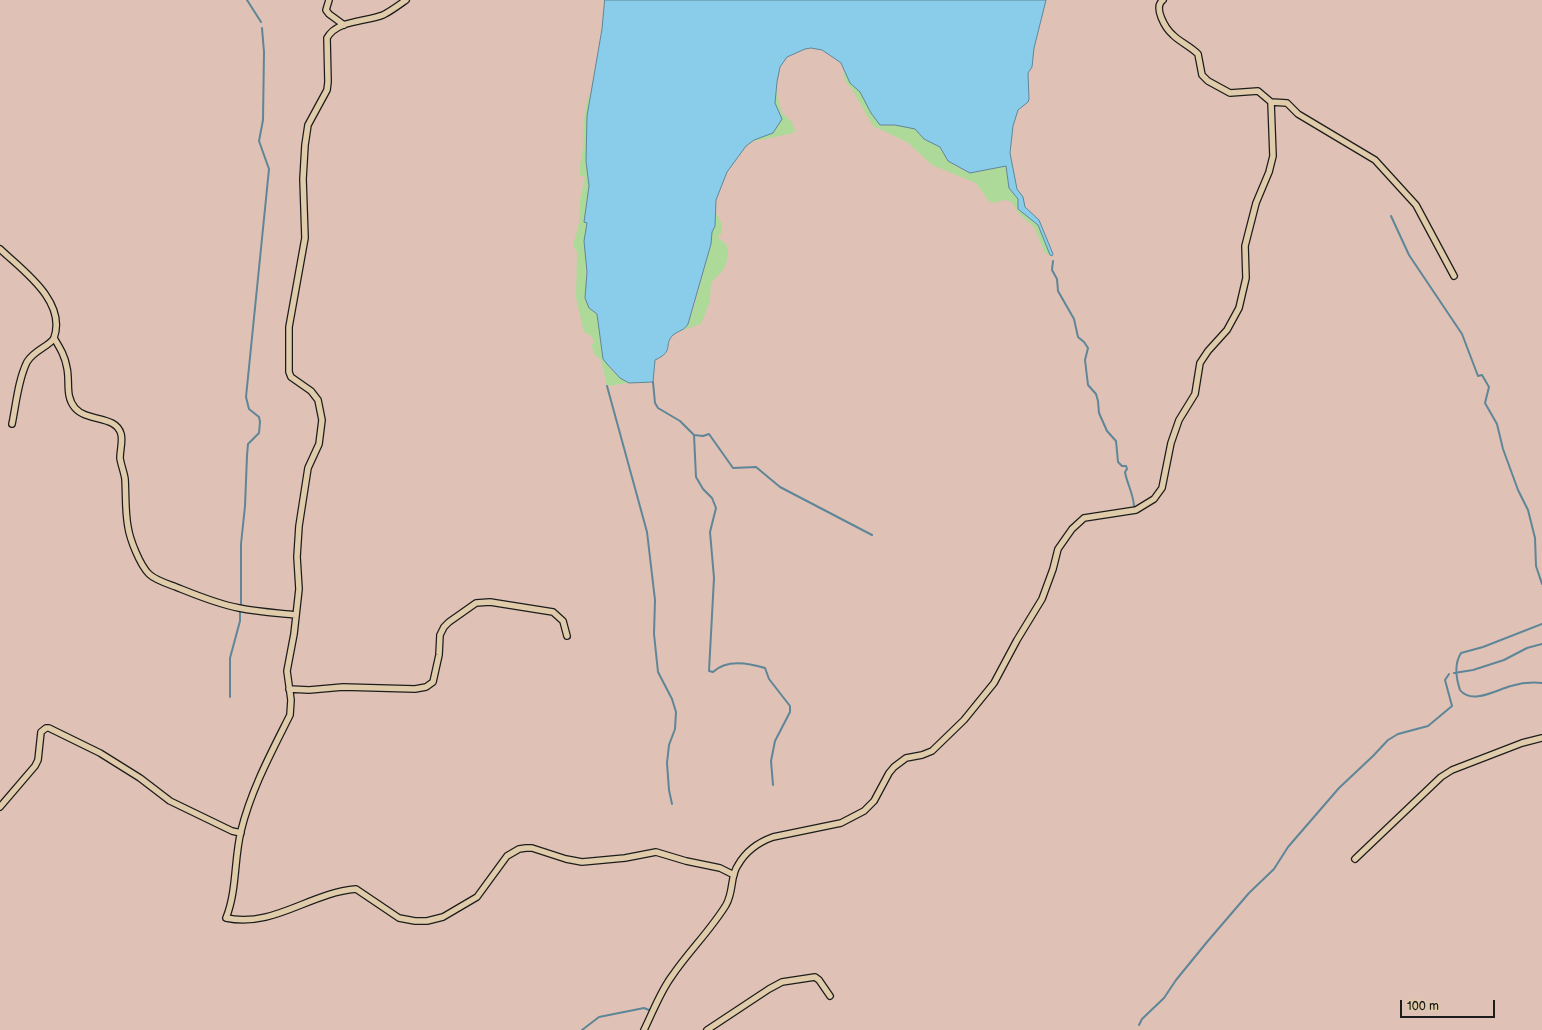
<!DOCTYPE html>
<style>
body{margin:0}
#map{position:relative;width:1542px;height:1030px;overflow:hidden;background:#dfc2b5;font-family:"Balsamiq Sans",sans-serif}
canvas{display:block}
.scale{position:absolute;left:1400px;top:1000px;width:95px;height:18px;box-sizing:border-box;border:2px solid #1c1c1c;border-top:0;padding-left:5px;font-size:12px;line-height:14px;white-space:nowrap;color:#1c1c1c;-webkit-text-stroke:3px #e0cbaa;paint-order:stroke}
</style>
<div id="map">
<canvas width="1542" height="1030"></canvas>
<div class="scale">100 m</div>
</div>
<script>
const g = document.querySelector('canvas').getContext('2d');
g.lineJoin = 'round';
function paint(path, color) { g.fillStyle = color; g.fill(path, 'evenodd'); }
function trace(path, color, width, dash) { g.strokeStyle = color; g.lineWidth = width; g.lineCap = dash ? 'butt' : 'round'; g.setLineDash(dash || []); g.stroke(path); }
const green = new Path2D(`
 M843,70L853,86L860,92L871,113L884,126L895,125L915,129L924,139L940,147L948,161L964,171L975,173L1006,165C1010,180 1006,187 1018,199V209L1038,225L1050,255L1045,253L1034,227L1019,214L1012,202L1005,200L992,203L988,200L976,183L932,165L907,142L873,126L853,91L845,81Z
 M776,90L782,113L791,121L795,130L794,133L750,142L761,137L781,115L775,103Z
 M590,93L586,161L589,186L584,222H587C585,251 584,280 589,308L597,314C605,346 593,363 629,383L607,386L601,360L595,355L591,345L594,343C593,336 588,334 584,332L576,298L577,252L573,246L579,223L580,199L585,178L584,176H580C579,165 582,157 583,147C584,129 583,110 590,93Z
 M715,212C720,218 723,225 722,233L717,237L726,244L728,250L727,260L724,269L711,283L710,301L701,324C693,326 687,330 678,331L686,328L688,324L695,304L711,244L712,232L716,222Z`);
const water = new Path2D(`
 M605,0H1046L1034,48L1032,67L1028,73L1029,99L1028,102L1018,110L1013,126L1010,153L1017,189L1023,197L1025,207L1039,220L1053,254L1052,256L1050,255L1038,225L1018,209V199L1009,188L1006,166L970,173L948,161L940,147L924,139L915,129L895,125H880L871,113L860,92L850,83L841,63L834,58L822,50L811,48L805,49L787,57L780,67L777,82L775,103L782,119L773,133L754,140L746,146L727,172L716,200L715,226L712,232L711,244L688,324C685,330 678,331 673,335C663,345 675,351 655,360L653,382L629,383L620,378L607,364L603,359L597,314L589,308L585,298L587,272L584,241L587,223L584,222L589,186L586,161L587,116L602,29Z`);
const stream = new Path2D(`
 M247,0L261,22
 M1391,216L1409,255L1462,334L1478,376L1482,375L1489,387L1485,403L1497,424L1503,449L1518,490L1528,510L1535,538L1536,566L1542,584
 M1053,261L1052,270L1057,279L1058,291L1074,319L1078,337L1084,342L1088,348L1085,360L1088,385L1096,394L1098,401L1099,413L1107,431L1116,441L1118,462L1122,466H1126L1127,469L1125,472C1127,484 1134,495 1134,507
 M653,382L655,403L658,408L680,421L694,435L696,477L703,489L712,498L716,508L710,532L714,578L709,671L713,672C726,659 749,663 765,668L769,679L790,706V712L775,741L771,761L773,785
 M607,386L647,532L655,600L654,634L658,672L672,699L676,712L675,729L669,745L667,763L669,790L672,804
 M694,435L703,436L709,434L733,468L756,467L780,487L872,535
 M241,605V544L245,506L247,456L248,444L259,433L260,422L259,417L249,409L246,397L269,169L259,141L263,120L264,52L262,28
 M1542,624L1483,647L1461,653C1454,664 1456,678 1460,690C1472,705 1496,690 1511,686C1521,683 1532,682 1542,683
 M1454,673L1473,670L1504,660L1527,648L1542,644
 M230,697V658L240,621V612
 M1139,1025L1142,1019L1164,998L1176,980L1207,942L1249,893L1274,869L1288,847L1339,788L1373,756L1388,740L1398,734L1428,726L1452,706L1445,680L1449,674
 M582,1030L599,1017L644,1008L649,1010`);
const minor = new Path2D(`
 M329,0L326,10L329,14L344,25
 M406,0C399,5 391,11 383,15C365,22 337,20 327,38L328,82L327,90L308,125L305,145L303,179L305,238L289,327V372L291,377L311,391L318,400L322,420L319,444L308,468L299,526L297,557L299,589L294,634L287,671L291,700L290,715C271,753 251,790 241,831C234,859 237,891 226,918C274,928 309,893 356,889L399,918L415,921H427L443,917L477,897L507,856L519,849L526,848H532L566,859L582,862L625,858L656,852L686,861L720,868L734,875
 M1271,102L1287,103L1298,114L1375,160L1416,205L1454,276
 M0,249C22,270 67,301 54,338C50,346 34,350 27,362C18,380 16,405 12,424
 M54,338C60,348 65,356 67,368C70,383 65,396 75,408C87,422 116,415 121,434C123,441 120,450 120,458C121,465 124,472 125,479C126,495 125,511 128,527C130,540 140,565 149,574C155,580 168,584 176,587C196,595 217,604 239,608C258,612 278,613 296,615
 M289,689L309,690L343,687L415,689L426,687L433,682L439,655L440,635L444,627L449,622L476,603L490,602L553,612L563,621L567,636
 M0,807L35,766L38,760L41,732L46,728H49L100,753L140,778L170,801L232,831L241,833
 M1355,859L1441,777L1452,770L1522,743L1542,738
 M644,1030C653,1012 660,992 672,976C689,951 710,931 726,905C734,891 730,876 738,865C746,851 759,842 773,837L841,823L864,811L874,801L889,773L894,767L906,758L922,755L932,751L964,720L994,683L1017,640L1042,599L1053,569L1058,549L1072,529L1084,518L1136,510L1154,499L1162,488L1171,443L1179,420L1195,394L1200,363L1208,351L1227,330L1239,308L1246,278L1245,246L1256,203L1269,172L1273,156L1271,102L1258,91L1230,93L1208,81L1202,75L1198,54C1190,46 1180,42 1173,35C1165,28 1153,7 1163,0
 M707,1030L769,989L782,982L815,977L819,980L830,996`);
paint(green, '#adda99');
paint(water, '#8acdeb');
trace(water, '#5e8698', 1);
trace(stream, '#5e8698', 2);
trace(minor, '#1c1c1c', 8);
trace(minor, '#e0cbaa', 5.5);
</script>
